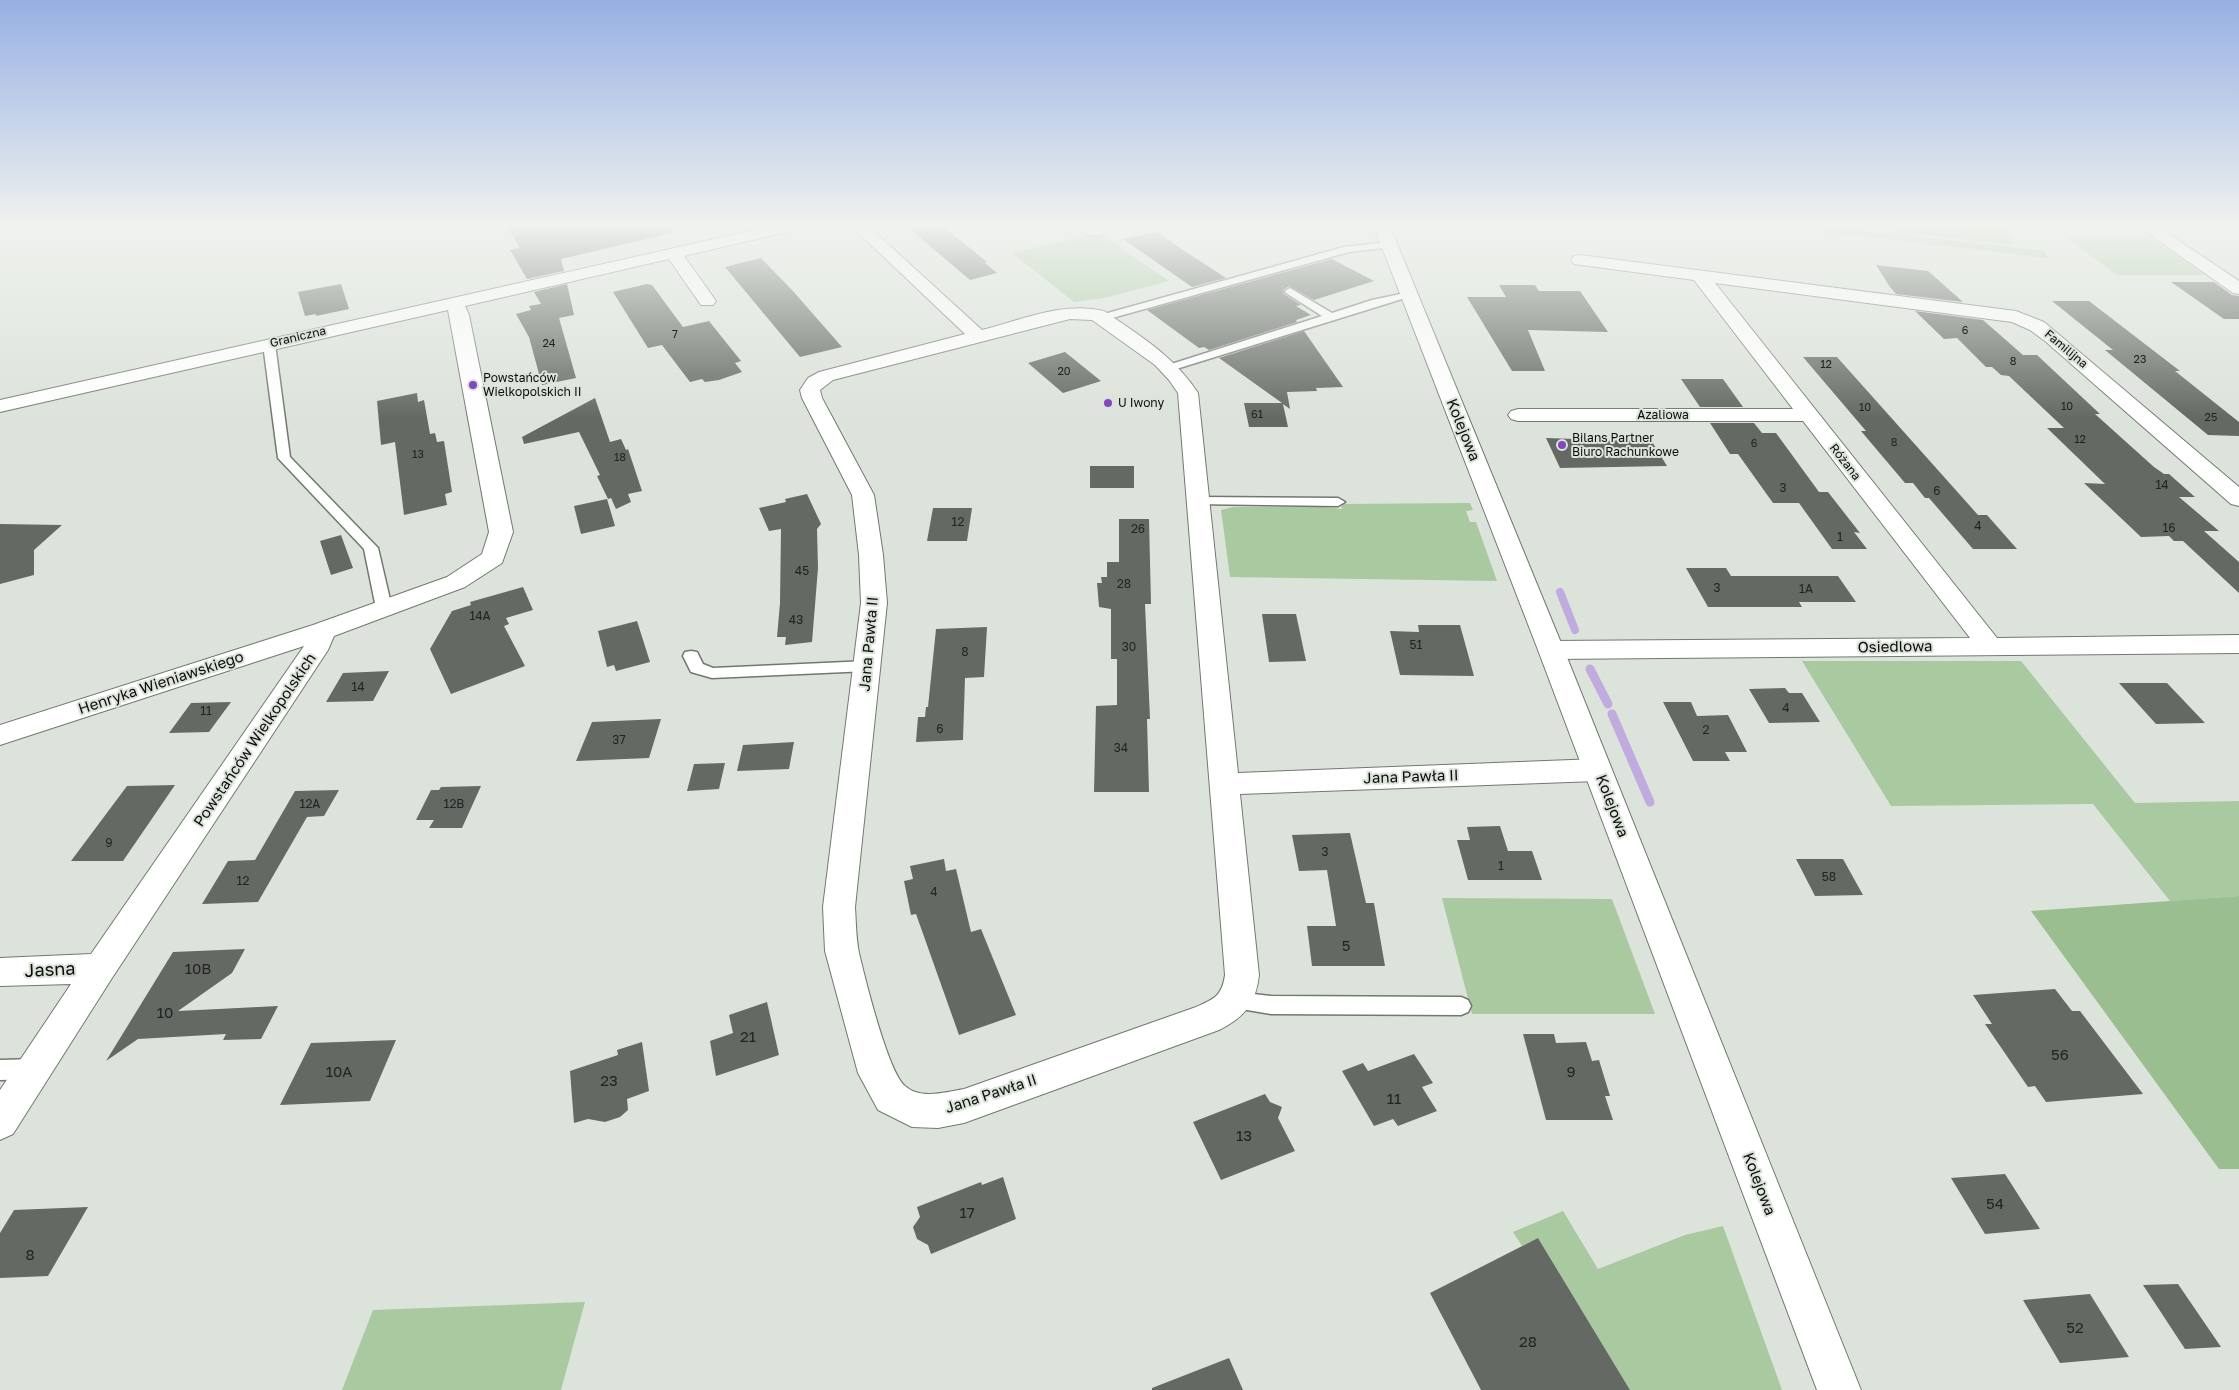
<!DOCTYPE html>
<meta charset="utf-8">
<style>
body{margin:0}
canvas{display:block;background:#dce3da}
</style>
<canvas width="2239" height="1390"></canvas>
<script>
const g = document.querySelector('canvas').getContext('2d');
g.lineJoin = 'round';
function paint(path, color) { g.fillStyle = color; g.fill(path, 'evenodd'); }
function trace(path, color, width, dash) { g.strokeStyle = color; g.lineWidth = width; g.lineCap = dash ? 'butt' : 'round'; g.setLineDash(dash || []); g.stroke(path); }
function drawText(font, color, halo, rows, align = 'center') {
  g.font = font + ' "Golos Text",sans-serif'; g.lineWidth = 4; g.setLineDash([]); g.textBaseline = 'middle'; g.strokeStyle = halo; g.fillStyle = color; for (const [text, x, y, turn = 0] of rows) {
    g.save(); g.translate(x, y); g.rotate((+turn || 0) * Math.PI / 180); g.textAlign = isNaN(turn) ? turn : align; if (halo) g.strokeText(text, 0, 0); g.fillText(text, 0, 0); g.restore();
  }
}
const green = new Path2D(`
 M1756,224H1807L2044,251L2048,258Z
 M1831,224H2003L2013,245Z
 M1099,233L1169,281L1105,298L1074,302L1012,253Z
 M2065,237H2149L2205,275H2117Z
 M1470,503L1473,510L1466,511L1470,522H1476L1497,581L1230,577L1221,510L1233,507H1324L1342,509L1341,504Z
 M1802,661H2021L2135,803L2239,801V896L2170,901L2093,804L1891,806Z
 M1442,898L1612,899L1655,1014H1472Z
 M1563,1211L1598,1269L1685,1235L1723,1226L1782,1390H1630L1538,1238L1522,1246L1513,1232Z
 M585,1302L561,1390H342L373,1310Z`);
const forest = new Path2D(`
 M2239,896V1169H2219L2031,911Z`);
const streamFar1 = new Path2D(`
 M1560,592L1575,630`);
const stream = new Path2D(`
 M1590,669L1608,704
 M1612,714L1650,802`);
const building = new Path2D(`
 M506,224H671L672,233L561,259L564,271L527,279L510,250L520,248Z
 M904,224H940L987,262L985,263L997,273L970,280Z
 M1157,232L1177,246L1226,278L1192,287L1123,239Z
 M761,258L792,290L842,347L800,357L725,267Z
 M1332,259L1374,281L1314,300L1289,286L1283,290L1284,294L1301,305L1296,306L1311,315L1296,320L1297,322L1209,350L1204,347L1199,348L1147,310Z
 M1876,265L1928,271L1963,302L1896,294L1890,287Z
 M2171,282H2214L2232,295L2239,296V319H2224Z
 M341,284L349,309L316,316V314L305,316L298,292Z
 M567,284L574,315L559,318L576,378L542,385L529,337L516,314L531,310L529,306L541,304L534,292Z
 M647,284L652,285L683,327L709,321L741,361L735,363L742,372L719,380L705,382L702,379L690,382L662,345L648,348L613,292Z
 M1499,285H1535L1539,291H1580L1608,332L1528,330L1545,371H1512L1467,297H1506Z
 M2052,301H2089L2180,371H2175L2239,422V436L2208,435L2105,350H2113Z
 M1915,311L1983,320L2023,355H2037L2100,414H2095L2154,467L2164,474H2169L2195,497H2179L2219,531H2204L2239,562V593L2183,541H2174L2169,536L2141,537L2084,483L2105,484L2047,428H2064L2009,376L2001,375L1992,367H1986L1957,338L1944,339Z
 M1304,331L1343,387L1316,388L1317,391L1287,392L1290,409L1283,404L1288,427H1249L1244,403H1282L1219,358Z
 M1065,352L1101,381L1063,393L1028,363Z
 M1803,357H1837L1978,515H1987L2017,549H1973L1929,498H1925L1913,483H1905L1861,431H1866Z
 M1681,379H1723L1743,407H1700Z
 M417,393L418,402L424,400L430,434L435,433L437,442L444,441L452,492L445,494L447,505L404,515L395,442L381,445L377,401Z
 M595,398L610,442L621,439L626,450L628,449L642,491L628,494L631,502L616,509L611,498L608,499L597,476L600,475L579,432L524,444L522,437Z
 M1710,423H1754L1762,433H1776L1819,492H1828L1860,533L1854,532L1867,549H1832L1799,503H1773L1738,454H1730Z
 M1546,438L1575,439L1576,441L1651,440L1667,466L1560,468Z
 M1090,466H1134V488H1090Z
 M807,494L821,524L817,529L818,568L812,642L785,645L786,637H777L780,603L781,529L769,531L759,508L786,502L785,499Z
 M607,499L615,526L581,534L574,506Z
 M933,508H972L967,541H927Z
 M1119,519H1149L1151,604H1145L1150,719H1147L1149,792H1094L1096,706L1117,705V659H1111V609L1099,607L1097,583H1102L1101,577H1107V562H1119Z
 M0,524L62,525L34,550V575L0,584Z
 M341,535L353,568L331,575L320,541Z
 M1686,568H1726L1731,576H1838L1856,602H1799L1802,607H1708Z
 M523,587L533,610L506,618L509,624L504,626L525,666L451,694L430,649L452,611L471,605L470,602Z
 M1262,614H1296L1306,661L1269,662Z
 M637,621L650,662L616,671L614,665L607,667L598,631Z
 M1418,625H1460L1474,676L1400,675L1390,631L1419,632Z
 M987,627L984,677L965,678L963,740L916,742L918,717H925L926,707H928L936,629Z
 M389,671L373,701L326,702L343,673Z
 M2119,683H2167L2205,723L2156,724Z
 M1785,688L1789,693H1802L1820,722L1769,723L1749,689Z
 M231,702L209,732L169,733L191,703Z
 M1663,702H1691L1697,716L1728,715L1747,752H1725L1730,761H1693Z
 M661,719L649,758L576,761L592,722Z
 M794,742L789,769L737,771L743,745Z
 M725,763L719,789L687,791L694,764Z
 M175,785L123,861H71L127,786Z
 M481,786L462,828H429L434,820H416L431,790H439L441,787Z
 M339,790L324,816L307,817L258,902L202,904L228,861L255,860L295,791Z
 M1500,826L1508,851H1532L1542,880H1468L1457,840H1470L1467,827Z
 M1350,833L1366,903H1374L1385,966H1312L1307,926H1336L1327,870L1299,871L1292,835Z
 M944,859L946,871L956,869L971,932L981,929L1016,1015L959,1035L916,914L911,915L904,881L913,879L910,866Z
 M1796,859H1843L1863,895L1815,896Z
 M245,949L232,973L178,1011L278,1006L261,1039L223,1040L226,1034L138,1039L106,1061L173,952Z
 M2055,989L2072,1011H2080L2143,1094L2046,1102L2035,1086L2028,1087L1985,1024H1992L1973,995Z
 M767,1002L779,1055L716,1076L710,1041L733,1033L729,1015Z
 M1523,1034H1554L1556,1043L1586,1042L1592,1061L1599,1060L1610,1096H1605L1613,1120H1546Z
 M396,1040L370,1101L280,1105L311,1043Z
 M642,1042L649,1091L627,1099L628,1110L620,1117L605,1122L588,1119L574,1123L570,1071L618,1055L617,1050Z
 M1414,1054L1433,1083L1422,1087L1437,1111L1398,1126L1393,1119L1374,1126L1342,1071L1363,1063L1368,1071Z
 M1265,1094L1270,1102L1282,1107L1278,1118L1295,1151L1221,1180L1193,1122Z
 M2005,1174L2040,1229L1985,1234L1951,1178Z
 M1003,1177L1016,1219L931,1254L928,1245L917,1239L913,1227L920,1217L917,1207L981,1182L982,1185Z
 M88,1207L48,1276L0,1278V1233L14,1210Z
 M1538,1238L1630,1390H1481L1430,1293Z
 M2178,1284L2221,1347L2185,1349L2143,1285Z
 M2090,1294L2129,1357L2060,1363L2023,1300Z
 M1229,1358L1243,1390H1152V1388Z`);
const lane = new Path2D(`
 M1389,242L1393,243V247L1349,252L1105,320L1101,321L1096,318L1097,316L1344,247Z
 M1290,288L1332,313L1372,300L1410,292L1415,295L1173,370L1169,371L1163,368L1165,366L1322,316L1286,293L1285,291Z
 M269,341L275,344L290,457L378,548L392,608L389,611H379L376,608L364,549L278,458L263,344Z
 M1198,497L1338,498L1345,502L1338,506L1193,504L1191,501L1193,498Z
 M691,651L697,652L703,664L713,668L868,661L874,662L876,666L874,670L868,671L712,678L691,672L683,656L685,652Z
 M1236,992L1271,996L1461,997L1468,1000L1471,1006L1468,1012L1461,1015L1271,1014L1229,1007L1226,1001L1229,995Z
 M34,1059L42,1062L45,1069L42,1076L34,1079L0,1080V1060Z`);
const street = new Path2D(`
 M781,224H810L808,227L684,256L716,301L713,305H701L669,259L465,306L469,315L513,532L502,563L465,587L334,636L328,650L112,978L13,1134L0,1140V1090L71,984L0,986V958L91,954L304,646L0,745V725L313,625L447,577L482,554L489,532L448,310L0,412V400Z
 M849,224H866L982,330C1021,320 1064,301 1104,311C1140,336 1173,355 1198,393L1238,773L1597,759L1607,762L1612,770L1607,778L1597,781L1240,794L1259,975C1256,1003 1244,1018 1219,1030L964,1123L938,1128L912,1127L878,1110L858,1073L825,951L823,907L861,603L859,555L852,495L802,398L800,390L808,378L819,372L965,334ZM1070,319L1092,320L1155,365L1169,380L1178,393L1225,975C1222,996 1214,999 1196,1007L964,1089C946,1092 920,1100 905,1086C888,1072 865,978 859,953C856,938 856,922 855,907L887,603L883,555L874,495L822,398L820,390L833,380Z
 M1074,224H1093L1102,232L1100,235C1090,238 1080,232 1074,224Z
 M1196,224H1216L1214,227L1203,230L1197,228Z
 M2135,224H2154L2239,281V294L2233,293Z
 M1580,255L2016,311L2044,322L2239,487V506L2231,504L2045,341L2030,330L2012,322L1715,283L1997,638L2239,635V653L1551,659L1542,656L1538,650L1542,644L1551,641L1970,638L1803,421H1518L1511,419L1508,415L1511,411L1518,409H1793L1694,280L1574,264L1571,260L1574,256Z`);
const secondary = new Path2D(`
 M1373,224H1389L1564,650L1861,1390H1817L1538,650Z`);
const markers = [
 [473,385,5,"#8148bf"],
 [1108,403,5,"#8148bf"],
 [1562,445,5,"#8148bf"]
];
const farNumbernames = [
 ["6",1965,331],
 ["7",675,335],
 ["24",549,344],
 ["23",2140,360],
 ["8",2013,362],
 ["12",1826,365],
 ["20",1064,372],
 ["10",2067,407],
 ["10",1865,408],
 ["61",1257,415],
 ["25",2211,418],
 ["12",2080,440],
 ["8",1894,443],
 ["6",1754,444],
 ["13",418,455],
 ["18",620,458]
];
const farStreetnames = [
 ["Graniczna",298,337,-13],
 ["Familijna",2066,349,40],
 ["Azaliowa",1663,415],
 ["Różana",1845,462,52]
];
const farPoinames = [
 ["Powstańców",483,378],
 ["Wielkopolskich II",483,392],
 ["U Iwony",1118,403],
 ["Bilans Partner",1572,438],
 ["Biuro Rachunkowe",1572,452]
];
const numberNames = [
 ["14",2162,485],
 ["3",1783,488],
 ["6",1937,491],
 ["12",958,522],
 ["4",1978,526],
 ["16",2169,528],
 ["26",1138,529],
 ["1",1840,537],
 ["45",802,571],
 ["28",1124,584],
 ["3",1717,588],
 ["1A",1806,589],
 ["14A",480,616],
 ["43",796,620],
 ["51",1416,645],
 ["30",1129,647],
 ["8",965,652],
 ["14",358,687],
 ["4",1786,708],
 ["11",206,711],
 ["6",940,729],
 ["2",1706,730],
 ["37",619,740],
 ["34",1121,748],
 ["12A",310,804],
 ["12B",454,804],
 ["9",109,843],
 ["3",1325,852],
 ["1",1501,866],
 ["58",1829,877],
 ["12",243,881],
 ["4",934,892]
];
const streetNames = [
 ["Kolejowa",1463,430,68],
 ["Jana Pawła II",869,644,-85],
 ["Osiedlowa",1895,647,-1],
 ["Henryka Wieniawskiego",161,683,-18],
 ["Powstańców Wielkopolskich",255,740,-56],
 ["Jana Pawła II",1411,777,-2],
 ["Kolejowa",1612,806,69],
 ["Jana Pawła II",991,1094,-18],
 ["Kolejowa",1759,1184,69]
];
const nearNumbernames = [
 ["5",1346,946],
 ["10B",198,969],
 ["10",165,1013],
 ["21",748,1037],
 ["56",2060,1055],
 ["10A",339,1072],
 ["9",1571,1072],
 ["23",609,1081],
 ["11",1394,1099],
 ["13",1244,1136],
 ["54",1995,1204],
 ["17",967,1213],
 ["8",30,1255],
 ["52",2075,1328],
 ["28",1528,1342]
];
const nearStreetnames = [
 ["Jasna",50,970,-3]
];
paint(green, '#a9c9a0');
paint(forest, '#9abe90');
trace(streamFar1, '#bfabde', 8);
trace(stream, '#bfabde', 9);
paint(building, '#646a63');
trace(lane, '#727870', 3);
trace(street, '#727870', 2);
trace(secondary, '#727870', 2);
paint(lane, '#fff');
paint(street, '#fff');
paint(secondary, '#fff');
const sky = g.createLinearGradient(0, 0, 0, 418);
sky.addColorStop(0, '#97b0e4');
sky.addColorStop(0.54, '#eff2ee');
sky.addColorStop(1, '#eff2ee00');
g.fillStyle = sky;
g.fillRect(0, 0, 2239, 418);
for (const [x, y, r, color] of markers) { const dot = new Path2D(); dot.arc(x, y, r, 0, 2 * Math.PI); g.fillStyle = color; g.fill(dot); trace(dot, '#dce3da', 2); }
drawText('11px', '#212421', null, farNumbernames);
drawText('12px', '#0b0d0b', '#dce3da', farStreetnames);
drawText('12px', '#0b0d0b', '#dce3da', farPoinames, 'left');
drawText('12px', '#212421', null, numberNames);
drawText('15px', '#0b0d0b', '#dce3da', streetNames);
drawText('15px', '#212421', null, nearNumbernames);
drawText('18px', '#0b0d0b', '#dce3da', nearStreetnames);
</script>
